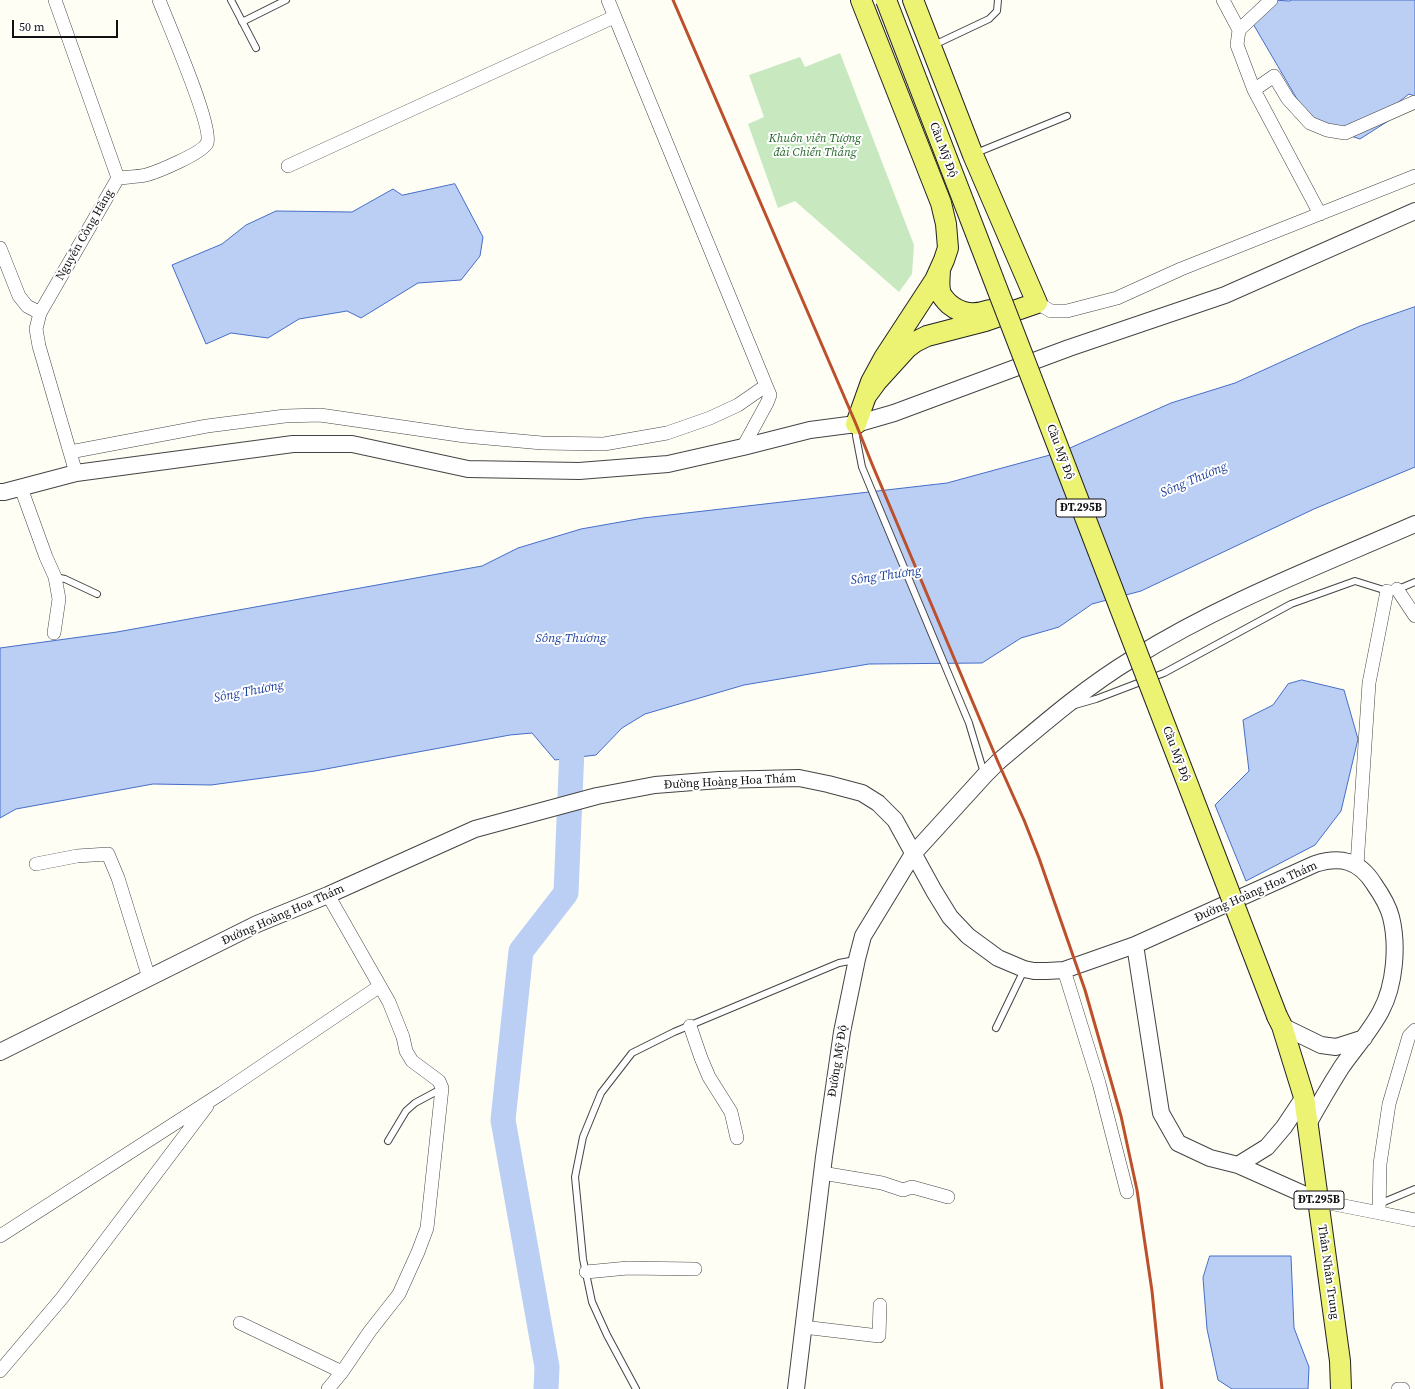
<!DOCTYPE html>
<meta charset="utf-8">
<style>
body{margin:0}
#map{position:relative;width:1415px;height:1389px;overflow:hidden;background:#fefef5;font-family:"Source Serif 4",serif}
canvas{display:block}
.scale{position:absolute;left:12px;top:20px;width:106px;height:18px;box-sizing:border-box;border:2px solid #111;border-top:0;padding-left:5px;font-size:12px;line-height:14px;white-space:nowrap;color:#111;-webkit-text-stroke:3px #fff;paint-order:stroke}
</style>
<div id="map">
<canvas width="1415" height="1389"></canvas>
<div class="scale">50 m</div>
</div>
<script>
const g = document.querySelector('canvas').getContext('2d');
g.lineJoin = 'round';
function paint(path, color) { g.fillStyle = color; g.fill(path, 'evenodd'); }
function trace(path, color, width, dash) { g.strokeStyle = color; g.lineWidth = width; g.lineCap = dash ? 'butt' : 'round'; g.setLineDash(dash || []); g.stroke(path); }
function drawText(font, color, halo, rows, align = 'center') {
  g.font = font + ' "Source Serif 4",serif'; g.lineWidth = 4; g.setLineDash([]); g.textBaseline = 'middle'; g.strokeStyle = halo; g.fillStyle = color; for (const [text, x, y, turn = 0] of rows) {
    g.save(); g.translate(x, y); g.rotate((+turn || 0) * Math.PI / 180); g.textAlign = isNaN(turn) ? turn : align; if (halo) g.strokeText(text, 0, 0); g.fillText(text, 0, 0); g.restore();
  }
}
const green = new Path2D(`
 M840,53L914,245L912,274L899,292L795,201L778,208L748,124L764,117L749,75L800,57L805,67Z`);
const water = new Path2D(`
 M1272,0L1290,1L1291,0H1415V96L1409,94L1396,104L1399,114L1360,139L1311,123L1252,22Z
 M455,184L483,237L480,256L461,280L418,283L361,318L347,311L299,319L268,338L231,333L206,344L172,265L222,244L246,225L276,211L352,212L393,189L402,195Z
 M1415,307V467L1314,509L1141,591L1092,604L1059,627L1021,638L982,663L869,664L744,685L645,714L622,728L596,755L555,760L532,733L510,735L315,771L211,785L153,784L16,809L0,818V648L117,632L482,566L518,548L581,529L643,518L947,483L1061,452L1171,403L1235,383L1360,326Z
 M1302,680L1344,690L1358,739L1341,811L1315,845L1246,881L1215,805L1249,771L1243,720L1273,705L1288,684Z
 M1210,1256H1291L1294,1328L1309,1367L1308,1389H1232L1218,1380L1207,1329L1203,1278Z`);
const river = new Path2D(`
 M546,1389L547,1367L503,1120L521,951L566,893L573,725`);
const service = new Path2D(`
 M231,0L256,48
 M242,22L286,0
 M934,45L989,19L997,11L998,0
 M976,153L1067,116
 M856,426V436L862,467L969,723L984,773
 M55,577L65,579L97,594
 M1396,590L1415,582
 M1075,705L1096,699L1164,673L1291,604L1355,581L1387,591
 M996,1028L1024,970
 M388,1141L406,1111L415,1103L441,1089
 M1379,1204L1415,1189
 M636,1389L607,1335L592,1302L583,1259L575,1177L583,1137L601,1093L632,1053L674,1032L839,963L855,960`);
const minor = new Path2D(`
 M55,0L118,178L40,313L36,329L39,346L76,473
 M608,0L767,388
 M1223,0L1239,30
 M1271,0L1239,30L1237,45L1254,90L1320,214
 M1254,90L1274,76L1288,99L1310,123L1327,130L1345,133L1415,102
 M288,166L614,17
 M118,178C127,177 137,177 146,175C157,172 203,153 207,143C214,128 167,21 159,0
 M0,248L19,296L27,306L40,313
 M1037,303L1051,311H1067L1117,298L1181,269L1415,176
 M70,452L207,426L285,416L320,415L465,436L542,443L604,444L667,433L710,418L738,405L761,389L767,388L770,395L767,403L743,447
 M21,488L46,557L55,577L59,599L54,633
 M1397,589L1415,616
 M36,864L77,856L108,854L118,878L149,978
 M1357,865L1369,683L1387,591
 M328,895L389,1002L403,1037L406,1051L412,1061L439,1081L442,1088L427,1228L418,1252L399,1294L370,1331L342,1372L328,1389
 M1064,970L1099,1083L1127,1192
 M690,1026L701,1058L709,1077L731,1112L737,1138
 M822,1173L882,1183L903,1190L912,1187L948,1197
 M1319,1201L1415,1220
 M1379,1213L1380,1164L1389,1104L1409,1036L1415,1030
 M0,1236L222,1093L380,986
 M586,1272L628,1268L695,1269
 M240,1323L342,1372
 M803,1327L879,1336L880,1305
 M0,1371L62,1298L207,1106
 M1398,1389H1403`);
const tertiary = new Path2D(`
 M0,492H4L76,473L293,444H352L468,469L579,471L668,464L743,447L810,430L856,424L894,413L1069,348L1225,295L1415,211
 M1135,945L1161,1113L1178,1143L1210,1158L1238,1165L1319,1201
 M1282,1026L1321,1045L1336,1047L1364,1038
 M0,1052L257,924L328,895L475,829L597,796L655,785L719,780L799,778L828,784L862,793L878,803L895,820L934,891L950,917L968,936L998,958L1024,969L1034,971H1047L1064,970L1135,945L1315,864C1340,856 1359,860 1374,884C1381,894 1388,905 1391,917C1398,945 1395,985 1381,1011C1370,1032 1354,1049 1341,1068C1329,1087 1318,1106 1307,1126
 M1238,1165L1267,1147L1284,1127L1304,1097
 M796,1389L824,1157L842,1032L857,959L863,936L913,854L985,775L998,762C1041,726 1084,688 1132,659C1221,603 1319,566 1415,524`);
const primary = new Path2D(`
 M940,269C940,277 938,287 941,294C943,298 946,301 949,304C962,315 975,315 990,310
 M866,396L877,381L907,348L915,342L927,336L985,321L1037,303L973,155L913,0
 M856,424L871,382L884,358L935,280L944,260L948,248L946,224L941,203L861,0
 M1277,1016L1282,1026L1304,1097L1340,1361L1341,1389`);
const rail = new Path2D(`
 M673,0L856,424L872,464L998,762L1024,820L1039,858L1085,990L1121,1116L1137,1190L1152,1291L1162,1389`);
const primaryBridge = new Path2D(`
 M886,0L1277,1016`);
const shields = [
 [1081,508,50],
 [1319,1200,50]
];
const shieldNames = [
 ["ĐT.295B",1081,508],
 ["ĐT.295B",1319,1200]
];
const parkNames = [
 ["Khuôn viên Tượng",815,139],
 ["đài Chiến Thắng",815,153]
];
const streetNames = [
 ["Cầu Mỹ Độ",943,150,69],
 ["Nguyễn Công Hãng",85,235,-60],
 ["Cầu Mỹ Độ",1060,452,69],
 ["Cầu Mỹ Độ",1176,754,69],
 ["Đường Hoàng Hoa Thám",730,782,-3],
 ["Đường Hoàng Hoa Thám",1256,892,-24],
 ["Đường Hoàng Hoa Thám",283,915,-24],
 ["Đường Mỹ Độ",838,1061,-81],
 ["Thân Nhân Trung",1328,1272,82]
];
const waterNames = [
 ["Sông Thương",1194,480,-23],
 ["Sông Thương",886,576,-8],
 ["Sông Thương",571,639],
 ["Sông Thương",249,692,-11]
];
paint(green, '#c8e9bf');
paint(water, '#bbcef4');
trace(water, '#456ec8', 1);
trace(river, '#bbcef4', 25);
trace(service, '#444', 8);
trace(minor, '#444', 14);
trace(tertiary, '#444', 18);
trace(primary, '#222', 22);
trace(service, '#fff', 6);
trace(minor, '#fff', 13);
trace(tertiary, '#fff', 16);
trace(primary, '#ecf271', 20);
trace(rail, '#bc502d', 3);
trace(primaryBridge, '#222', 22, []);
trace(primaryBridge, '#ecf271', 20);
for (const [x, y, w] of shields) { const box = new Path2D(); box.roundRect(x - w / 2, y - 9, w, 18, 3); g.fillStyle = '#fff'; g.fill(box); trace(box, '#111', 1); }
drawText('bold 11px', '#111', null, shieldNames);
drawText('italic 12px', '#226728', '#fff', parkNames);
drawText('12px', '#111', '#fff', streetNames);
drawText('italic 13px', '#1e419f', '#fff', waterNames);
</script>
